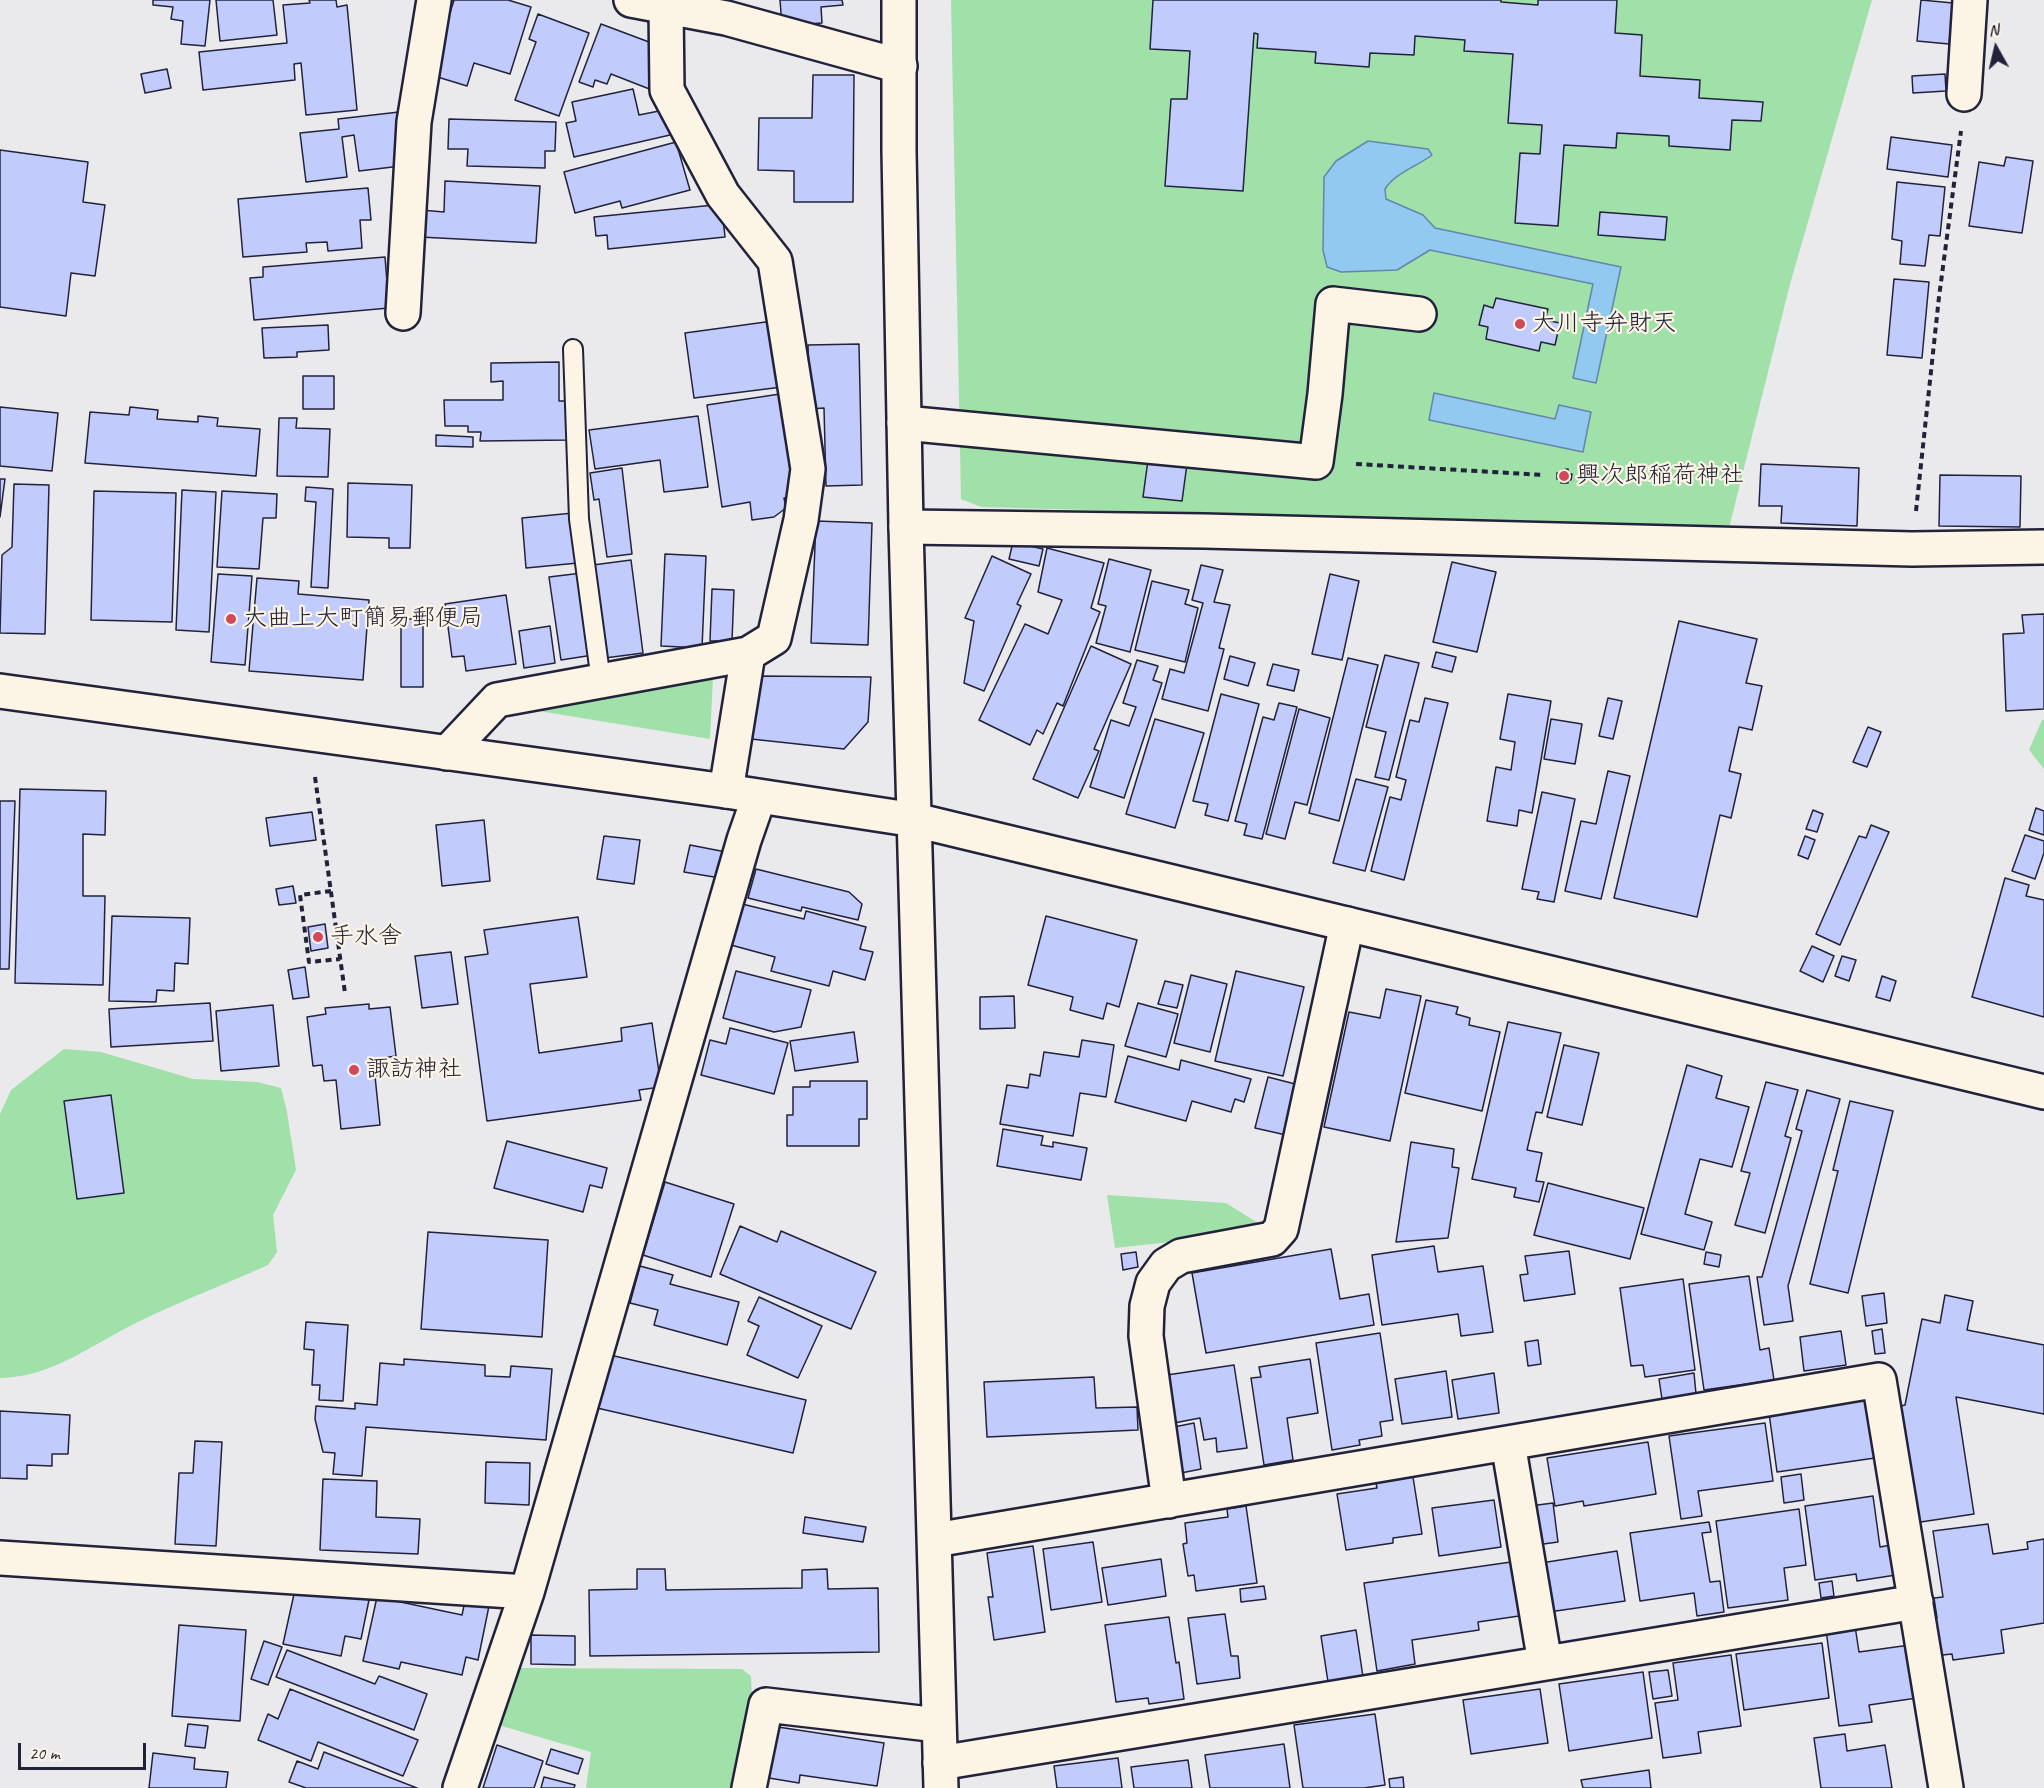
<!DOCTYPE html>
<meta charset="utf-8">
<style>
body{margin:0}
#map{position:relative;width:2044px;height:1788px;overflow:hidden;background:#eae9ec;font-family:Caveat,sans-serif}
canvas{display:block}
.north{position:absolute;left:1966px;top:18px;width:60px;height:60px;-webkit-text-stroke:4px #fcf5e5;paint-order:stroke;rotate:352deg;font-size:16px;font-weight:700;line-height:24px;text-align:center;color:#22223b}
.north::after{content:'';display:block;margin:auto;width:21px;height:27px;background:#22223b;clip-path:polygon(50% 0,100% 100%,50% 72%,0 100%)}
.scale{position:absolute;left:18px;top:1743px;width:128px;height:27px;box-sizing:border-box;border:3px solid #22223b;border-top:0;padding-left:8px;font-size:18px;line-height:21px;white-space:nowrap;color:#22223b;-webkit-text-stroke:4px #fcf5e5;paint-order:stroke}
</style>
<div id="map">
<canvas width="2044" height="1788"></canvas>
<div class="north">N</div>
<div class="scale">20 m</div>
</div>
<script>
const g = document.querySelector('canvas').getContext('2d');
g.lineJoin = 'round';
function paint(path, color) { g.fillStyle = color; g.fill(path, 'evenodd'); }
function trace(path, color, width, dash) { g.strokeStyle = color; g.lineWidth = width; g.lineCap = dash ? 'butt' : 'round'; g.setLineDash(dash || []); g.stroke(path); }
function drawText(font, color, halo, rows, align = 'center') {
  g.font = font + ' Caveat,"Klee One",sans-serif'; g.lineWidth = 4.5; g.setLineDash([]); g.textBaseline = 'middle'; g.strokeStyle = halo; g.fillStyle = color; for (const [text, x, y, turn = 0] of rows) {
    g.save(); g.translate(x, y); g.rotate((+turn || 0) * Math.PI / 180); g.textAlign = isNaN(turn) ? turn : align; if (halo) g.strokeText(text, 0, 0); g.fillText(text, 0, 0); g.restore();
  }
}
const green = new Path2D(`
 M951,0H1872L1790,284L1729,528L981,507L961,499Z
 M713,677L710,739L533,710Z
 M2042,720H2044V769L2029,750Z
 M64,1049L101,1052L193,1079L257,1082L281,1088L287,1112L296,1170L273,1215L277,1252L268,1265C226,1284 183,1300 142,1320C97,1341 52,1378 0,1378V1114L11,1090Z
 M1107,1195L1226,1203L1261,1225V1232L1115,1248Z
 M514,1668L742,1669L751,1676L752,1697L734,1788H586L591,1752L498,1725Z`);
const water = new Path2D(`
 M1368,141L1428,149L1432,155C1416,167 1395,173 1385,189L1386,199L1423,215L1435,228L1621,267L1596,383L1573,378L1593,284L1430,250L1397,270L1341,272L1327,267L1323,250L1324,177L1336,161Z
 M1434,393L1555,419L1559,405L1591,412L1583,452L1429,420Z`);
const building = new Path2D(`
 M153,0H210L205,46L181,44L183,21L171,19L173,7L153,5Z
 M216,0H273L277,35L220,41Z
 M309,0H336L337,7L347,5L357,110L306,115L301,63L294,64L295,80L203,90L199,52L287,43L283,5L310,3Z
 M454,0H508L531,7L510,74L474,63L467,86L431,75Z
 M780,0H842L843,5L821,7L822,23L782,26Z
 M1153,0H1501V2L1538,5V0H1617L1615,33L1642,35L1640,76L1700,80L1699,98L1763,102L1761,121L1732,120L1730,150L1669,146V136L1617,133L1616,148L1564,145L1558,226L1515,223L1520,153L1540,154L1542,125L1508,123L1513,54L1464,51L1465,40L1415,36L1414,55L1370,53L1369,67L1315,63L1316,52L1257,48L1258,34L1254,33L1243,191L1165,186L1171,99H1187L1190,51L1150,49Z
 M1921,0L1953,3L1949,44L1917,41Z
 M538,14L589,33L559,116L515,100L536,42L529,39Z
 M601,24L657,45L652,90L611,74L607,84L595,80L593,87L579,82Z
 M167,69L171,88L145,93L141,74Z
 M1945,74L1946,91L1913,93L1912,76Z
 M813,75H854L853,202H794V171L758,170L759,118H812Z
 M633,89L639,115L664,110L670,135L574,157L566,123L576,121L572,102Z
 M399,112L401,166L359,171L354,135L342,137L347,177L306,182L300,133L339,129L338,119Z
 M449,119L556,122L555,151H545V168L467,166L468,149H448Z
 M1891,137L1952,145L1948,177L1887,169Z
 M676,142L690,190L622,208L620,201L575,213L564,172Z
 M0,150L88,162L83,202L105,205L95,276L71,273L66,316L0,307Z
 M2006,157L2033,161L2022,233L1969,226L1979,162L2004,166Z
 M445,181L540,186L536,243L420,237L421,210L444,212Z
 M1897,182L1945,187L1940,236L1929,235L1925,266L1900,264L1902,241L1892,239Z
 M368,188L371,220H360L362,248L328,251L327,242L306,243L307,252L243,257L238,199Z
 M714,205L723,218L725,237L608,249L607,235L596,236L594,217Z
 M1600,212L1667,217L1665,240L1598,235Z
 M385,257L389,308L254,320L250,278L263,277V267Z
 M1894,279L1929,282L1922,358L1887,355Z
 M1496,298L1548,309L1545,320L1560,323L1555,345L1541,342L1539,351L1486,339L1488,327L1479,325L1484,305L1493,308Z
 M773,321L782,387L694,398L685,333Z
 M328,325L329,350L297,352V357L264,358L262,328Z
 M859,344L862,485L826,486L824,408L810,409L808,345Z
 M559,362V401H569L570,440L480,441L481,432H468V426H445L444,400H503V381L491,382V363Z
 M303,376H334V409H303Z
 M780,394L795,497L784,498L786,508L774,517L752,520L750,502L722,507L707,405Z
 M0,407L58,413L52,471L0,466Z
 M130,407L158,410L157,419L198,422V416L218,418L217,426L260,429L256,476L85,463L90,412L129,415Z
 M698,416L708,487L664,492L660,460L595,469L589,430Z
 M279,418H297L296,428L330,429L328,477L277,476Z
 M436,435L473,437V447L436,446Z
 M1148,460L1187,464L1182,501L1143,497Z
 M1761,464L1859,468L1857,526L1781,523L1782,506H1759Z
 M622,468L632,554L607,557L599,499L594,500L590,473Z
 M1568,469V474H1572L1571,480L1568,479V483H1561V478L1557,479V473L1562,472V470Z
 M1940,475L2021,476L2020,527L1939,526Z
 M0,479H5L0,517Z
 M348,483L412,485L410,548H389V538L347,537Z
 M14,484L49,485L45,634L0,633L2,555L12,547Z
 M306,487L333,489L328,588L311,587L316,502L305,501Z
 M182,490L216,492L209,632L176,630Z
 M94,491L176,493L172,622L91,620Z
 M222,491L277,494L276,518H263L259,569L217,567Z
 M573,513L578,563L526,568L522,518Z
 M816,521L872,523L868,645L811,643Z
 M1013,542L1043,549L1039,566L1009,559Z
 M1047,548L1104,563L1091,608L1100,612L1063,706L1057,703L1043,734L1037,730L1030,745L979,720L1025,624L1048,634L1062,600L1038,592Z
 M665,554L706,556L702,648L661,646Z
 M992,556L1031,574L1017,604L1021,606L984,691L964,683L974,621L965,618Z
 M1109,559L1151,570L1130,652L1096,643L1106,606L1098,604Z
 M631,560L643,653L605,658L593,565Z
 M1452,562L1496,572L1477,652L1433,642Z
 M1201,565L1223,570L1214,602L1230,605L1219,648L1224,649L1208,711L1162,699L1170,669L1184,673L1203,603L1192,600Z
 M582,573L593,655L561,660L549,577Z
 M218,574L252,576L245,665L211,662Z
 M1330,574L1359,581L1342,660L1312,654Z
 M257,578L299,581L298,594L369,600L363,680L249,671Z
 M1152,581L1189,590L1185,604L1198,608L1185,662L1135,650Z
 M712,589L734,590L732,641H710Z
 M506,595L516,664L466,671L464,656L452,657L445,604Z
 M2044,614V709L2006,711L2003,634L2024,633L2022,615Z
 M401,619H423V687H401Z
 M1679,621L1757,639L1746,683L1762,686L1752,730L1739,727L1729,771L1741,774L1731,818L1720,815L1697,917L1614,898Z
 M550,626L555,663L524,668L519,631Z
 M1091,646L1131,664L1094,749L1099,751L1078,798L1033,779Z
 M1436,652L1456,657L1452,672L1432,667Z
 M1385,655L1419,663L1389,780L1375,777L1386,732L1366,727Z
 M1230,656L1255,663L1248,686L1224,679Z
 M1348,658L1378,665L1339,821L1309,813Z
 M1137,660L1158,666L1153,680L1162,683L1124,798L1090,787L1111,720L1129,726L1136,707L1123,703Z
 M1273,664L1299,670L1294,691L1267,685Z
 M758,676L871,677L868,722L844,749L751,739Z
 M1221,694L1259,704L1228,821L1205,815L1208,804L1193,801Z
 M1508,694L1551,701L1532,813L1519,810L1517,826L1487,821L1496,767L1511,770L1515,742L1500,739Z
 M1425,698L1448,703L1404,880L1371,871L1390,797L1401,800L1406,780L1396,777L1410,720L1419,722Z
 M1608,698L1622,701L1613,739L1599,736Z
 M1279,703L1297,707L1262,839L1244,835L1247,824L1235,821L1263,717L1274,720Z
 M1299,709L1330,718L1307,805L1295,802L1285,839L1266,834Z
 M1155,719L1204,733L1175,828L1126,814Z
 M1551,719L1582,724L1575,764L1544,759Z
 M1868,727L1881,732L1867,767L1853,762Z
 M1608,771L1630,776L1601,899L1565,891L1581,821L1596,824Z
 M1356,779L1388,787L1365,871L1333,863Z
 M20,789L106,791L105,835L83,834V896H105L103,985L15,983Z
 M1542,792L1575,799L1554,902L1537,899L1539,892L1522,889Z
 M0,801H15L9,969H0Z
 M2036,808L2044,811V835L2029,830Z
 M1813,810L1823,814L1817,832L1806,829Z
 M312,812L316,840L270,846L266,818Z
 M484,820L490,881L442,886L436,825Z
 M1871,825L1889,832L1840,945L1816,934L1859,836L1866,838Z
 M2025,835L2044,841V853L2035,879L2012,871Z
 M604,836L640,840L634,884L597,879Z
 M1805,836L1815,840L1808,859L1798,855Z
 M690,845L726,852L720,878L684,872Z
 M756,869L849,892L862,904L858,920L802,907L801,911L748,898Z
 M2005,878L2029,885L2026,896L2044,900V1017L1972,997Z
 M293,886L296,903L279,905L276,889Z
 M742,904L804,919L806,911L866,927L860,949L873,952L865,980L833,971L829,986L771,971L775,957L731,945Z
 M112,916L190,918L188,964L175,963L174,991L157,990L156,1002L109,1001Z
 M1046,916L1137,940L1119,1007L1107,1003L1103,1019L1070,1010L1073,997L1028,985Z
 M578,917L587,977L530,984L539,1053L622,1041L621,1028L652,1023L661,1087L639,1090L641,1100L487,1121L465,957L488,954L484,930Z
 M325,924L328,948L311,951L308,927Z
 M1812,946L1834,956L1823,982L1800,971Z
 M451,952L458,1004L422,1008L415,956Z
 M1842,956L1856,960L1849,981L1835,976Z
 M305,967L309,997L293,999L288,970Z
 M736,971L811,990L801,1027L774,1032L723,1018Z
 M1236,971L1304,987L1283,1076L1215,1061Z
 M1191,975L1227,984L1210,1052L1174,1043Z
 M1882,976L1896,981L1890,1001L1876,997Z
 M1165,981L1183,985L1177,1008L1158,1004Z
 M1386,989L1421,996L1390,1141L1324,1127L1349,1012L1380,1018Z
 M1014,996L1015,1028L980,1029V997Z
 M1426,1000L1458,1007L1456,1014L1470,1018L1469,1025L1500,1032L1482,1111L1405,1093Z
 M210,1003L213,1041L111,1047L109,1009Z
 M1138,1003L1178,1014L1166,1057L1125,1046Z
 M369,1004V1009L390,1007L396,1056L383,1058L386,1074L375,1076L380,1125L341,1129L336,1080L324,1081L322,1065L313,1066L307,1017L326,1014L325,1008Z
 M273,1005L279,1066L221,1071L216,1011Z
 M1508,1022L1561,1033L1542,1113L1536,1112L1527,1150L1542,1153L1536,1181L1544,1182L1539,1202L1514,1197L1516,1188L1472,1179Z
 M730,1028L788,1043L774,1094L701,1075L710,1040L726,1044Z
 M854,1032L858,1062L795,1071L790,1041Z
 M1082,1040L1114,1045L1106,1097L1080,1093L1073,1136L1000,1124L1007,1085L1028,1088L1030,1074L1040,1076L1044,1052L1079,1057Z
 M1564,1045L1599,1053L1582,1125L1547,1117Z
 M1128,1056L1179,1070L1181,1060L1251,1079L1244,1102L1235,1099L1231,1112L1192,1101L1186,1121L1115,1102Z
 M1687,1065L1722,1076L1716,1098L1749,1107L1732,1167L1700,1159L1685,1214L1712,1222L1704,1250L1641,1234Z
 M1268,1077L1299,1085L1286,1135L1255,1128Z
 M810,1081H867V1119H859V1146H787V1115H793V1087H810Z
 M1766,1082L1798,1090L1785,1136L1791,1138L1765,1233L1735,1225L1750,1173L1741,1171Z
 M1807,1090L1840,1099L1788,1286L1793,1321L1764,1325L1757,1277H1762L1802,1131L1796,1129Z
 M111,1095L124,1193L77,1199L64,1101Z
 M1850,1101L1893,1111L1848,1293L1810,1284L1838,1171L1833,1170Z
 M1003,1129L1043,1136L1041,1145L1053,1147V1142L1087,1148L1081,1180L997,1166Z
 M507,1141L607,1168L602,1188L590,1185L583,1212L494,1188Z
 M1411,1142L1454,1149L1452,1167L1459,1168L1448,1238L1396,1242Z
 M665,1182L734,1204L711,1277L643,1255Z
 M1548,1183L1644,1208L1630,1259L1534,1235Z
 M740,1226L777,1242L781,1231L876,1272L851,1329L720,1274Z
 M428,1232L548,1240L542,1337L421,1329Z
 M1434,1246L1438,1272L1483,1266L1493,1332L1461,1336L1458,1314L1382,1325L1372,1255Z
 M1331,1249L1340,1299L1369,1294L1374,1325L1206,1353L1192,1273Z
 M1569,1251L1575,1294L1524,1301L1520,1275L1528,1274L1525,1256Z
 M1136,1252L1138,1267L1123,1270L1121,1254Z
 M1706,1252L1721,1255L1719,1267L1704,1264Z
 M640,1266L673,1275L670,1284L739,1302L727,1345L654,1325L658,1310L630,1303Z
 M1749,1276L1760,1350L1769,1348L1774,1380L1704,1390L1689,1284Z
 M1683,1279L1695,1370L1645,1377L1643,1365L1631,1366L1620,1288Z
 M1884,1293L1887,1323L1866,1326L1862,1296Z
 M1945,1295L1973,1301L1967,1330L2044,1345V1414L1956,1397L1974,1514L1914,1523L1896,1407L1905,1405L1922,1319L1940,1323Z
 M759,1297L822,1326L798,1378L747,1355L759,1326L748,1321Z
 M306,1322L348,1325L343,1401L319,1400L320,1385H312L314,1350L304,1349Z
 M1882,1329L1885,1353L1875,1354L1872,1331Z
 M1841,1331L1846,1365L1804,1371L1800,1337Z
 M1380,1333L1393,1420L1380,1422L1382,1436L1359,1440L1360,1445L1332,1450L1316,1343Z
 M1538,1340L1541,1364L1528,1366L1525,1342Z
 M610,1355L806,1400L793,1453L597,1408Z
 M404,1359L485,1365V1376L510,1377L511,1366L552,1369L546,1440L366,1427L362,1476L333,1474L335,1453L323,1452L315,1419L316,1406L355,1409V1403L377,1405L380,1363L404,1365Z
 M1310,1359L1318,1413L1287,1418L1293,1460L1264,1465L1251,1378L1261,1377L1259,1367Z
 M1234,1365L1247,1448L1217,1452L1216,1438L1204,1440L1200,1418L1174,1423L1167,1375Z
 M1446,1371L1452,1417L1402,1424L1395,1379Z
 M1494,1373L1499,1413L1458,1419L1452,1380Z
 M1694,1373L1696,1394L1662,1399L1659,1379Z
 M1094,1377L1096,1408L1137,1407L1138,1430L987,1437L984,1382Z
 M1867,1399L1875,1458L1777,1472L1769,1413Z
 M0,1411L70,1415L68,1454H52V1466L27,1465V1479L0,1478Z
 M1194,1423L1201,1469L1181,1473L1174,1427Z
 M1765,1423L1773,1481L1698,1491L1702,1516L1681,1519L1669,1436Z
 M195,1441L222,1442L216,1546L175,1544L179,1473H193Z
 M1648,1442L1656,1494L1584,1506L1583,1501L1555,1506L1547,1458Z
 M486,1462L530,1463L529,1505L485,1503Z
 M1801,1474L1804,1500L1784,1503L1781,1477Z
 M1413,1477L1422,1534L1393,1538V1543L1346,1550L1337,1494L1377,1488L1376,1483Z
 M323,1479L377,1481L376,1517L420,1519L418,1554L320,1550Z
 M1873,1496L1880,1547L1891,1545L1896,1575L1857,1581L1856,1574L1815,1580L1805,1506Z
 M1494,1500L1501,1547L1439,1556L1432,1508Z
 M1553,1503L1558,1542L1536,1545L1530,1506Z
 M1246,1506L1257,1583L1196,1591L1194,1575L1188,1576L1183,1544L1187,1543L1185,1523L1228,1517L1227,1509Z
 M1799,1509L1806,1565L1784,1568L1788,1600L1728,1608L1716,1521Z
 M805,1517L866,1527L863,1542L803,1533Z
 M1709,1522L1711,1532L1702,1533L1710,1582L1720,1581L1724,1612L1697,1616L1694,1593L1640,1601L1630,1533Z
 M1988,1524L1993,1554L2028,1549L2027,1542L2044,1539V1623L2001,1630L2004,1653L1953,1660L1952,1654L1933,1656L1928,1620L1937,1618L1934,1598L1943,1597L1933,1531Z
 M1093,1542L1102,1602L1051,1610L1043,1549Z
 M1033,1546L1045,1632L994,1640L988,1597H993L987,1553Z
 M1617,1551L1625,1601L1549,1612L1541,1563Z
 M1161,1559L1166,1596L1108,1605L1102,1568Z
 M1511,1562L1519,1616L1478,1622L1479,1630L1412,1640L1415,1664L1377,1671L1364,1583Z
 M637,1569H665L666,1590L802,1588V1570L827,1569L828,1589L878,1588L879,1652L590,1656L589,1590L637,1589Z
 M1832,1581L1834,1596L1821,1598L1819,1583Z
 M296,1585L369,1600L361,1639L345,1636L341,1656L283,1644Z
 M1264,1586L1266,1599L1241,1602L1240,1589Z
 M377,1597L462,1615L465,1601L489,1606L478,1660L466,1657L462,1675L401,1662L399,1669L363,1661Z
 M1225,1614L1231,1656H1238L1240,1678L1197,1684L1188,1618Z
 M1169,1617L1176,1663L1179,1662L1184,1699L1149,1704L1148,1698L1116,1702L1105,1625Z
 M179,1625L246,1630L240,1721L172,1716Z
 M1855,1626L1859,1652L1910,1645L1917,1698L1869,1705L1872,1722L1839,1726L1826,1630Z
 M1356,1630L1363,1677L1328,1682L1321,1636Z
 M531,1635L575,1636V1665L531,1664Z
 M264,1641L282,1647L268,1685L251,1679Z
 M1822,1643L1829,1698L1744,1710L1736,1654Z
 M287,1650L375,1684L379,1676L427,1694L414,1730L276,1677Z
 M1731,1655L1741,1726L1698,1732L1701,1753L1663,1758L1655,1703L1678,1700L1673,1663Z
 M1668,1670L1672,1696L1653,1699L1649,1672Z
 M1643,1672L1652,1738L1569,1751L1559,1684Z
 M290,1689L418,1740L403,1776L318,1742L311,1761L258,1740L268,1714L278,1719Z
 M1540,1689L1548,1743L1471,1754L1463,1700Z
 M1375,1714L1385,1785L1364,1788H1303L1294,1725Z
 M188,1724L208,1726L205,1748L185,1746Z
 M778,1727L884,1743L877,1786L800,1775L799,1783L769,1778Z
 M1845,1734L1847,1751L1885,1745L1892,1788H1821L1814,1738Z
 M1284,1744L1290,1788H1210L1205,1755Z
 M497,1745L543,1761L534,1788H483Z
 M551,1749L583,1759L578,1774L546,1764Z
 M324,1752L417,1788H306L289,1782L297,1761L318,1769Z
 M153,1753L195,1758L194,1769L228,1772L226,1788H149Z
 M1118,1758L1122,1788H1057L1054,1766Z
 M1188,1760L1192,1788H1134L1131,1767Z
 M1649,1770L1651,1788H1583L1581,1780Z
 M544,1777L575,1785L574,1788H541Z
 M1403,1777L1404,1788H1390L1389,1779Z`);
const path = new Path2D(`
 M1356,464L1544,475
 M1916,511L1939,297L1961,131
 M315,777L345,993
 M331,891L300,895L309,962L340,959`);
const service = new Path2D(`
 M573,349L579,519L601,681`);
const minor = new Path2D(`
 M631,0L726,18L900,66
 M666,7L667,90L723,195L775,261L808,469L801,520L774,638L748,654
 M1964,94L1970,0
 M403,313L414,122L434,0
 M904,423L1316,462L1325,394L1333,304L1419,314
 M906,527L1204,531L1912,549L2044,547
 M447,753L497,700L748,654L726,791
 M1508,1443L1545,1663
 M1169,1501L1146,1336L1147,1306L1153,1283L1166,1265L1181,1256L1272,1239L1281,1229L1347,924
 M935,1540L1879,1380L1946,1788
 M0,1558L527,1592
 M940,1763L1916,1602
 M460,1788L527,1592L744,840L759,797
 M749,1788L766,1705L938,1725`);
const tertiary = new Path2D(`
 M899,0V151L906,527L941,1788
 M0,691L726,791L915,820L2044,1092`);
const markers = [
 [1520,324,6,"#d1495b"],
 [1564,476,6,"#d1495b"],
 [231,619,6,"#d1495b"],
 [318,937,6,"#d1495b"],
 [354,1070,6,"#d1495b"]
];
const poiNames = [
 ["大川寺弁財天",1532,324],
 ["興次郎稲荷神社",1576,476],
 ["大曲上大町簡易郵便局",243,619],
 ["手水舎",330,937],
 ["諏訪神社",366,1070]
];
paint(green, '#a0e0a9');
paint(water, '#91c9f0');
trace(water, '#6586a8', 1.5);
paint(building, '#c1ccfd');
trace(building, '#22223b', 1.5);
trace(service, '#22223b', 22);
trace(minor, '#22223b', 38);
trace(tertiary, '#22223b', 38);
trace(path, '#22223b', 4, [6, 4.5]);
trace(service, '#fcf5e5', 18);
trace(minor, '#fcf5e5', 33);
trace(tertiary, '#fcf5e5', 33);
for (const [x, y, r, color] of markers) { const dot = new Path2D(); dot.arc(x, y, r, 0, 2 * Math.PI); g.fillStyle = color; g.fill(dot); trace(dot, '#fcf5e5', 2); }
drawText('24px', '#22223b', '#fcf5e5', poiNames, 'left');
</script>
